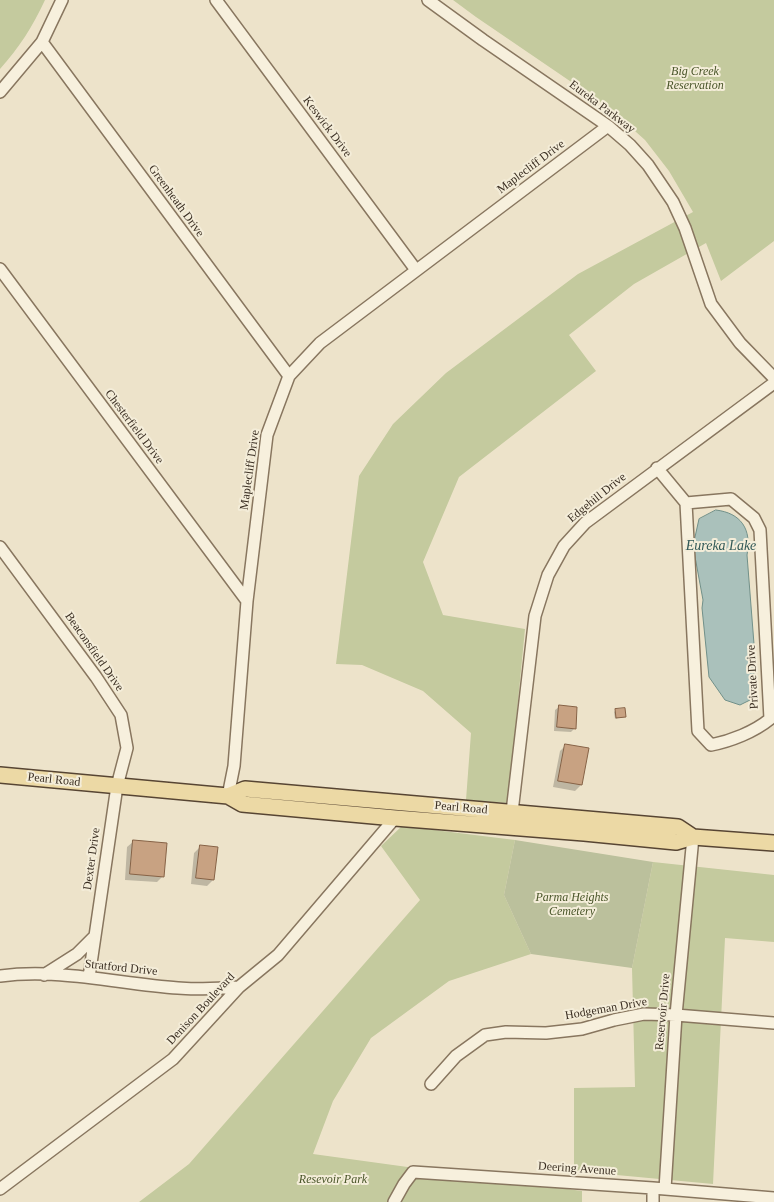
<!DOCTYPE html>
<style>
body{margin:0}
canvas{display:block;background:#ede3ca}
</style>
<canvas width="774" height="1202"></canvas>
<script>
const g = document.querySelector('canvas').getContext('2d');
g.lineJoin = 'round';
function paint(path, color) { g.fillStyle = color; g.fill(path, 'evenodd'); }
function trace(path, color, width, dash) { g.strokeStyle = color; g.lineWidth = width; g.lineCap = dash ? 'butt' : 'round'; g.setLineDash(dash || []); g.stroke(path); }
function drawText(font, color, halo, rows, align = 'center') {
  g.font = font + ' Georgia,serif'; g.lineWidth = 4; g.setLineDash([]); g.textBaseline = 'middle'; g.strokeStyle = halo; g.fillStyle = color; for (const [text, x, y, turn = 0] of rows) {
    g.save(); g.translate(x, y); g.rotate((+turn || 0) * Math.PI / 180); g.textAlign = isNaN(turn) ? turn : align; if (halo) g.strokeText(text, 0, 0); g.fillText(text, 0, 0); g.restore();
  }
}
const green = new Path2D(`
 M0,0H45C33,26 19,48 0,69Z
 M453,0H774V241L721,281L706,243L634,284L569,335L596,371L459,477L423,562L443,615L525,629L508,803L466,800L471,733L423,691L362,665L336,664L359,476L393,424L446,373L578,274L693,212L669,171L645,140L608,107L476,17Z
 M402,826L515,840L504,895L531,954L449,981L371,1038L333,1101L313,1154L582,1191V1202H139L189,1164L420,900L381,846Z
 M653,862L774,875V942L725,938L713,1184L574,1171V1088L635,1087L632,968Z`);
const cemetery = new Path2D(`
 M515,840L653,862L632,968L531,954L504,895Z`);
const water = new Path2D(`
 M716,510C741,513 752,529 747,555L754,644C750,663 758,681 752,699L740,705L725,700L709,677L702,608L703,600L693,546L699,519Z`);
const shadow = new Path2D(`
 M559,707L575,728L571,732L554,731L555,710Z
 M616,710L624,716L615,719L614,712Z
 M566,745L587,749L581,785L575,791L553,787L560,751Z
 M134,841L163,876L157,882L125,880L127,847Z
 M200,847L213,880L207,886L191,884L194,853Z`);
const building = new Path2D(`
 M559,705L577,707L576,729L557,727Z
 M625,708L626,717L616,718L615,709Z
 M565,744L589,748L582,785L558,781Z
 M133,840L167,843L164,877L130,874Z
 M200,845L218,847L214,880L196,878Z`);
const minor = new Path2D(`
 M216,0L416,270
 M428,0L483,40L608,126L630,145L648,165L673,202L685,228L711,304L740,343L774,378
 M42,42L289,376
 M0,92L42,42L62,0
 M0,269L247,601
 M657,468L686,503L698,731L711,745C731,741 754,732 770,719L760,530L754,518L731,499L686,503
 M0,547L96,677L121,715L127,748L117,786L89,977
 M228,796L234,766L247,601L267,435L289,376L320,343L608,126
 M512,812L535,616L548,575L564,546L585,523L774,383
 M44,975L77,954L95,936
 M0,976C59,968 120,984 178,988C198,990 219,988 239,987
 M431,1084L456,1056L485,1035L506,1032L546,1033L582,1029L614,1020L644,1014L676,1015L774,1023
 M0,1189L173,1059L239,987L278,955L395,818
 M665,1189L676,1015L693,837
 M394,1202L404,1184L413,1172L653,1188L774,1198
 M653,1202V1188`);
const major = new Path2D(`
 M0,775L228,796L242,804L395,818L584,833L676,842L693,837L774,843
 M228,796L245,789L678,827L693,837`);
const parkNames = [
 ["Big Creek",695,72],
 ["Reservation",695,86],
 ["Parma Heights",572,898],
 ["Cemetery",572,912],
 ["Resevoir Park",333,1180]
];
const streetNames = [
 ["Eureka Parkway",602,107,37],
 ["Keswick Drive",327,127,53],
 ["Maplecliff Drive",531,167,-37],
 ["Greenheath Drive",176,201,54],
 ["Chesterfield Drive",134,427,53],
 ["Maplecliff Drive",250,470,-82],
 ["Edgehill Drive",597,498,-39],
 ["Beaconsfield Drive",94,652,55],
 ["Private Drive",753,677,-93],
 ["Pearl Road",54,780,6],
 ["Pearl Road",461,808,5],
 ["Dexter Drive",92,859,-82],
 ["Stratford Drive",121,968,6],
 ["Denison Boulevard",201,1009,-47],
 ["Hodgeman Drive",606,1009,-10],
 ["Reservoir Drive",663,1012,-85],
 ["Deering Avenue",577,1169,4]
];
const waterNames = [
 ["Eureka Lake",721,546]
];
paint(green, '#c4ca9e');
paint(cemetery, '#bbc09c');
paint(water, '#aac1bb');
trace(water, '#719089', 1);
paint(shadow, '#0003');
paint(building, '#c8a282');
trace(building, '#866246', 1);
trace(minor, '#88765f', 14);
trace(major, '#574533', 18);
trace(minor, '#f7f0dd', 11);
trace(major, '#ecd9a5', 15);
drawText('italic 12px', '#495529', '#f4edd9', parkNames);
drawText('12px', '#3a2e22', '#f4edd9', streetNames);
drawText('italic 14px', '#325957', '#f4edd9', waterNames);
</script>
